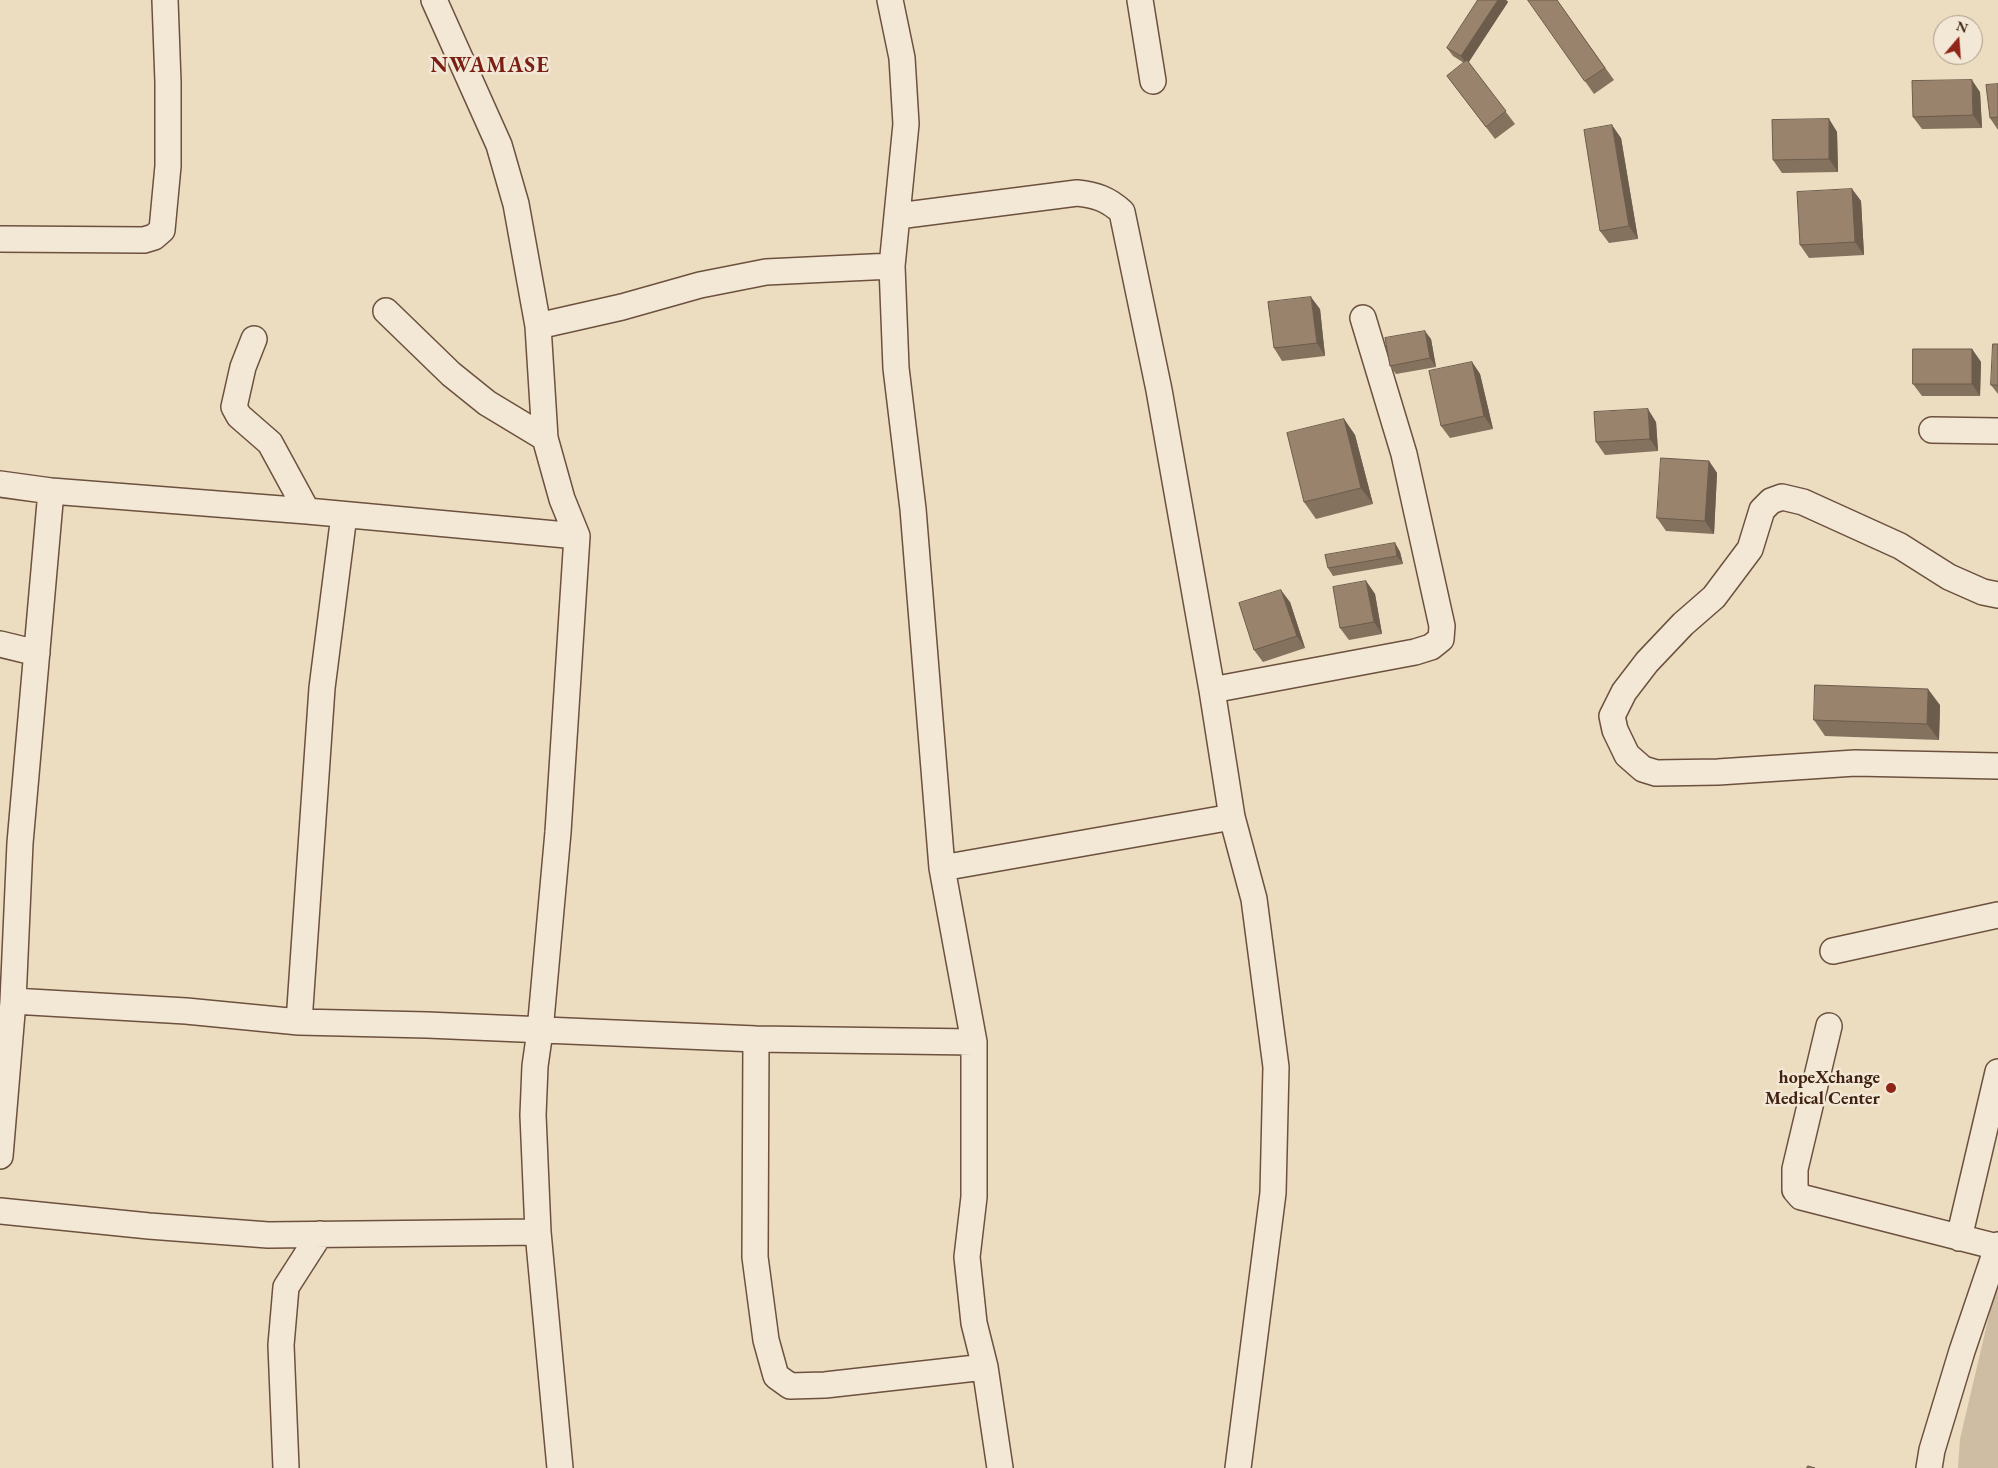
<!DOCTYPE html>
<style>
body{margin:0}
#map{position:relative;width:1998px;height:1468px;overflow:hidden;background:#ecdcc0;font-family:"EB Garamond",serif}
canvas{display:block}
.north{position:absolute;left:1933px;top:15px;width:50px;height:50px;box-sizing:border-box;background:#f3e8d6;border:1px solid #ac9988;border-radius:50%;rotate:18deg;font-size:14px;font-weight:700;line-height:20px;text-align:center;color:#412313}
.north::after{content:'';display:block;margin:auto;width:18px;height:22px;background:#8f2418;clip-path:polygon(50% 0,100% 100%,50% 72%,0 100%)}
</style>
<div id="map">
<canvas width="1998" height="1468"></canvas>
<div class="north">N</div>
</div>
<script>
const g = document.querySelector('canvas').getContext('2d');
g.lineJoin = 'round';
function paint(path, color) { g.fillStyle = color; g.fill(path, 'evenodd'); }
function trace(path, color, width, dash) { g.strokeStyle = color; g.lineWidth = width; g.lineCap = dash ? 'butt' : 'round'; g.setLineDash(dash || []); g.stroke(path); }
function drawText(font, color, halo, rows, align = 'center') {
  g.font = font + ' "EB Garamond",serif'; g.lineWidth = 5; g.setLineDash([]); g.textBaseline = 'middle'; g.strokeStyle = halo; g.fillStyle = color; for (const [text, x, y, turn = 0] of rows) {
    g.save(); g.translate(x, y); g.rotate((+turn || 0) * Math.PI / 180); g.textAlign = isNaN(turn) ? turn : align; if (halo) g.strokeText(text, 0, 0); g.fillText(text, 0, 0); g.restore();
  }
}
const green = new Path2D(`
 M1998,1277V1468H1958L1960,1439Z`);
const minor = new Path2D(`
 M434,0L499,145L516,204L538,326L545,438L562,499L577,536L558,832L540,1031L535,1066L533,1115L538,1232L560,1468
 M890,0L902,58L906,124L892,266L896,368L913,509L942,868L974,1042V1197L967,1257L974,1323L985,1367L1000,1468
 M1140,0L1153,81
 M898,216L1077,193C1096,195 1108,199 1122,212L1159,390L1212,690L1232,817L1254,899L1276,1067L1273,1193L1238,1468
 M0,239L144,240L154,237L162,230L168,166V82L165,0
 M386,311L451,374L487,403L545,438
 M538,326L622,307L700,285L766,272L892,266
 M254,339L243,367L234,407L239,416L270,443L307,511
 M1932,430L1998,431
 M0,484L51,491L307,511L577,536
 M1998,595L1983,592L1949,577L1900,546L1803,502L1782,497L1771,501L1762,510L1750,549L1714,597L1683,624L1647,662L1624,692L1612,716L1615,730L1627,755L1643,769L1656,773L1718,772L1855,763L1998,766
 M0,644L37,653
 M1212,690L1415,652L1431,647L1441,639L1442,626L1404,454L1363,318
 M942,868L1232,817
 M1833,951L1998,915
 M13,1001L186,1011L299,1022L427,1025L756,1039L974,1042
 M299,1022L322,688L344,515
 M1829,1026L1795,1169V1190L1801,1197L1997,1247
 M756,1039L755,1257L766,1340L776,1376L790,1386L825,1385L985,1367
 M0,1156L13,1001L20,843L51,491
 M0,1211L149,1226L268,1235L538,1232
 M1959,1238L1998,1072
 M286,1468L281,1345L286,1287L320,1234
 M1929,1468L1932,1450L1962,1351L1998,1245`);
const wall = new Path2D(`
 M1478,0H1506L1508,2L1468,62L1515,124L1495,139L1447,76L1464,63L1453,56L1447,48Z
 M1528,0H1557L1614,80L1594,94Z
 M1998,84V130L1990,118Z
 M1980,92L1982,128L1922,129L1913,117Z
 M1829,119L1837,132L1838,172L1782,173L1773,160Z
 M1621,138L1638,239L1609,243L1600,231Z
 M1852,189L1861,201L1864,255L1809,258L1800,245Z
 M1320,309L1325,356L1282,361L1274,348Z
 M1431,339L1436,367L1396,374L1390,366Z
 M1998,344V394L1991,385Z
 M1972,349L1981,362L1980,396H1922L1913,384Z
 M1472,362L1480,374L1493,429L1450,438L1441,426Z
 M1344,419L1355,435L1373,504L1316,519L1304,502Z
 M1656,422L1658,451L1605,455L1596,442Z
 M1709,461L1717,473L1714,534L1666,531L1657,518Z
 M1395,543L1400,552L1403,564L1333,576L1328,568Z
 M1366,581L1375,594L1382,634L1349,640L1340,628Z
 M1290,602L1305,648L1263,662L1254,650Z
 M1940,705L1939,740L1825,736L1814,720Z`);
const shadedWall = new Path2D(`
 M1498,0H1506L1508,2L1467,65L1461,56Z
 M1972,80L1980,92L1982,128L1973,115Z
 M1829,119L1837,132L1838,172L1829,159Z
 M1612,125L1621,138L1638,239L1629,226Z
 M1852,189L1861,201L1864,255L1855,242Z
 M1311,297L1320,309L1325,356L1317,343Z
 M1425,331L1431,339L1436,367L1430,358Z
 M1972,349L1981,362L1980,396L1972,384Z
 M1472,362L1480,374L1493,429L1484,416Z
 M1648,409L1656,422L1658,451L1650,439Z
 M1344,419L1355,435L1373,504L1361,488Z
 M1709,461L1717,473L1714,534L1705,521Z
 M1395,543L1400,552L1403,564L1397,556Z
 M1366,581L1375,594L1382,634L1374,622Z
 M1281,590L1290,602L1305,648L1297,636Z
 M1928,689L1940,705L1939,740L1927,724Z`);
const building = new Path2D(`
 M1478,0H1498L1461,56L1447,48Z
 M1528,0H1557L1605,68L1585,81Z
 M1467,60L1506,111L1486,127L1447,76Z
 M1972,80L1973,115L1913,117L1912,81Z
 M1998,84V117L1990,118L1986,85Z
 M1829,119V159L1773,160L1772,120Z
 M1612,125L1629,226L1600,231L1584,130Z
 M1852,189L1855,242L1800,245L1797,192Z
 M1311,297L1317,343L1274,348L1268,302Z
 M1425,331L1430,358L1390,366L1385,338Z
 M1993,344H1998V385H1991Z
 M1913,349H1972V384H1913Z
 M1472,362L1484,416L1441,426L1429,371Z
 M1648,409L1650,439L1596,442L1594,412Z
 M1344,419L1361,488L1304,502L1287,433Z
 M1661,458L1709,461L1705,521L1657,518Z
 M1395,543L1397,556L1328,568L1325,555Z
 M1366,581L1374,622L1340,628L1333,587Z
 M1281,590L1297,636L1254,650L1239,603Z
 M1815,685L1928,689L1927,724L1814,720Z
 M1808,1466L1815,1468H1807Z`);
const markers = [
 [1891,1088,6,"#8f2418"]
];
const poiNames = [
 ["hopeXchange",1880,1078],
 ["Medical Center",1880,1099]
];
const districtNames = [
 ["NWAMASE",490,66]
];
paint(green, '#cfbda3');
trace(minor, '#6c513e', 28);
trace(minor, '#f3e8d6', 25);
paint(wall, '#84715e');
paint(shadedWall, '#6c5c4c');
paint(building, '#9a836d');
trace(building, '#6c5c4c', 1);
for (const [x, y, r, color] of markers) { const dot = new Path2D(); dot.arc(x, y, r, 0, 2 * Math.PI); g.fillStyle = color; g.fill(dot); trace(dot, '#f3e8d6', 2); }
drawText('bold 18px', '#412313', '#f3e8d6', poiNames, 'right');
g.letterSpacing = '1px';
drawText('bold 22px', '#7a1f14', '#f3e8d6', districtNames);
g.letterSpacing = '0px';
</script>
